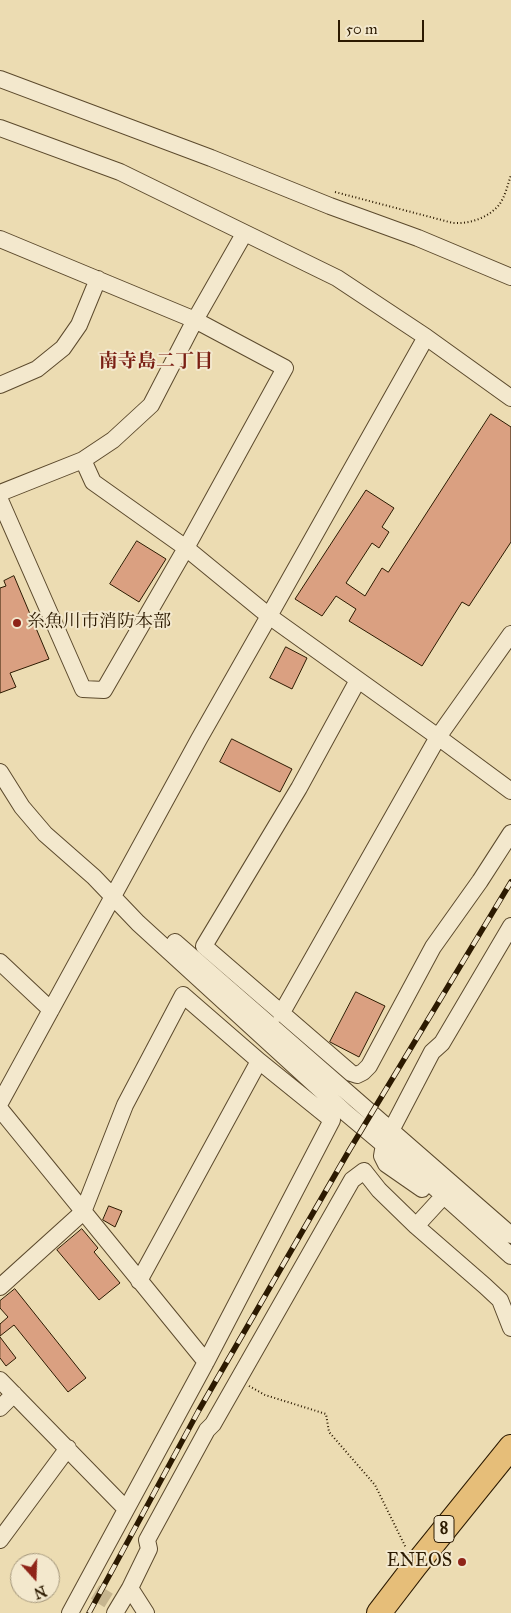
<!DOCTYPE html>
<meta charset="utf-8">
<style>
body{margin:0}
#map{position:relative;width:511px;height:1613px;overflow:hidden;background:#ecdcb2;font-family:"IM FELL Great Primer",serif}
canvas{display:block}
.north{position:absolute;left:10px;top:1553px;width:50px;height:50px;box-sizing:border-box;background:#f3e8cd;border:1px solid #a3967b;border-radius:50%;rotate:160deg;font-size:14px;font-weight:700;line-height:20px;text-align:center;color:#2c1a01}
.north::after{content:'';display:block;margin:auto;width:18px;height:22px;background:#8f2418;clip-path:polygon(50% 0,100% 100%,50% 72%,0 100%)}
.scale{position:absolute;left:338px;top:20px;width:86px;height:22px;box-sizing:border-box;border:2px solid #2c1a01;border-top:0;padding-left:6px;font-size:15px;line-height:18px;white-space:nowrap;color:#2c1a01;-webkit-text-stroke:4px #f3e8cd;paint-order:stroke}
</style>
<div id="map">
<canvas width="511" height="1613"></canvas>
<div class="north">N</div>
<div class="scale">50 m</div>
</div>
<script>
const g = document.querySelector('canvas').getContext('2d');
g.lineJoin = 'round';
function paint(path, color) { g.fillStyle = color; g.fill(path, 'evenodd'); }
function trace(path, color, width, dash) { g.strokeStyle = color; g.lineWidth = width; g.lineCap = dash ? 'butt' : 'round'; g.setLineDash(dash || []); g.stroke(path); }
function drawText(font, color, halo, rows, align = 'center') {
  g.font = font + ' "IM FELL Great Primer","Noto Serif JP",serif'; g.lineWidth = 4; g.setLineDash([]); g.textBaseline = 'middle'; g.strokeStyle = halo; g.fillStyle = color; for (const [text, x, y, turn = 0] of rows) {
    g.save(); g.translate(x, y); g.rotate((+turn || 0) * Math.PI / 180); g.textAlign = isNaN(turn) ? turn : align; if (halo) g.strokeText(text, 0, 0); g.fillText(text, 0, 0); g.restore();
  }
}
const building = new Path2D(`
 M491,414L511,427V542L469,606L462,602L422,666L349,621L356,609L336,596L322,616L295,599L366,490L394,508L382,527L389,532L379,548L372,543L346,583L365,596L382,568L388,572Z
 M137,541L166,559L139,602L110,584Z
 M14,576L49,659L10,673L16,687L0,693V588L6,586L4,581Z
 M286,647L307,658L292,689L270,678Z
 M232,739L292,769L280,792L220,762Z
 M356,992L385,1006L359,1057L330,1042Z
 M109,1206L122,1211L115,1227L103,1220Z
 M82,1229L98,1248L94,1252L120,1283L99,1300L57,1250Z
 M15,1289L86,1378L68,1392L14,1325L0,1336V1324L8,1317L0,1308V1301Z
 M0,1337L16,1358L6,1366L0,1358Z`);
const minorTunnel = new Path2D(`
 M95,1592L111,1602`);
const path = new Path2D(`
 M335,192L453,223C470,224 488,218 499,205C505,197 508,184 511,175
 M249,1386L265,1395L326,1414L329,1432L375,1485L406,1548`);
const minor = new Path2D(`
 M0,79L211,158L330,206L418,238L511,277
 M0,128L120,172L337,278L426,337L511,398
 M0,239L195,320L285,368L186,548L104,690L83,689L0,500
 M0,385L37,369L63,348L79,325L98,279
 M83,460L93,482L186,548L269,616L438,737L511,791
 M0,493L83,460L113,440L151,405L195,320L244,234
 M358,680L299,788L204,946L351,1073L357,1075L363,1072L369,1066L433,947L480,881L511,833
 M0,772L22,807L45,834L94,877L138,923L346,1113L433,1186L511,1256
 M175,942L511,1235
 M0,962L51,1010
 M281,1014L438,737L511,634
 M0,1103L199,739L269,616L426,337
 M0,1109L206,1362
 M422,1189L386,1164L382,1156L384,1144L432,1052L442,1043L511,926
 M416,1226L438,1202
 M139,1281L259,1061
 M0,1287L83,1212L125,1105L183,995L259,1061L332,1120L206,1362L70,1613
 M0,1380L126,1509
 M0,1408L14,1394
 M0,1540L68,1448
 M130,1588L149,1549L147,1540L207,1430L213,1424L352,1180L364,1171L379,1190L416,1226L485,1286L500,1300L511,1328
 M115,1613L130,1588L146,1613`);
const highway = new Path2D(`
 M379,1613L415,1566L511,1447`);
const rail = new Path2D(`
 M89,1613L199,1410L350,1149L511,882`);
const markers = [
 [17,623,5,"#8f2418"],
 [462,1562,5,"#8f2418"]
];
const shields = [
 [444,1529,20]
];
const shieldNames = [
 ["8",444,1529]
];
const poiNames = [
 ["糸魚川市消防本部",27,623],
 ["ENEOS",452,1562,"right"]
];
const neighbourhoodNames = [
 ["南寺島二丁目",156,362]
];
paint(building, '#daa081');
trace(building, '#2c1a01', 1);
trace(minorTunnel, '#c6b58f', 16, [16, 8]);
trace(minor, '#5c4a2d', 18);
trace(highway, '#2c1a01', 26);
trace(path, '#2c1a01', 2, [1, 2.5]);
trace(minor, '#f3e8cd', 16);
trace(highway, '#e6be79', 24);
trace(rail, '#2c1a01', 5.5);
trace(rail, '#f3e8cd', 4, [11]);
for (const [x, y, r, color] of markers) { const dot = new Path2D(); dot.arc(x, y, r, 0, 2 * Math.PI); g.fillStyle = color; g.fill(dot); trace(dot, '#f3e8cd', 2); }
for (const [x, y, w] of shields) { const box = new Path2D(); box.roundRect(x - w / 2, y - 13.5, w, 27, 4); g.fillStyle = '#f3e8cd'; g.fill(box); trace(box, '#2c1a01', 1); }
drawText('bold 16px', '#2c1a01', null, shieldNames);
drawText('18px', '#2c1a01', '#f3e8cd', poiNames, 'left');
drawText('bold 19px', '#7a1f14', '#f3e8cd', neighbourhoodNames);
</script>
